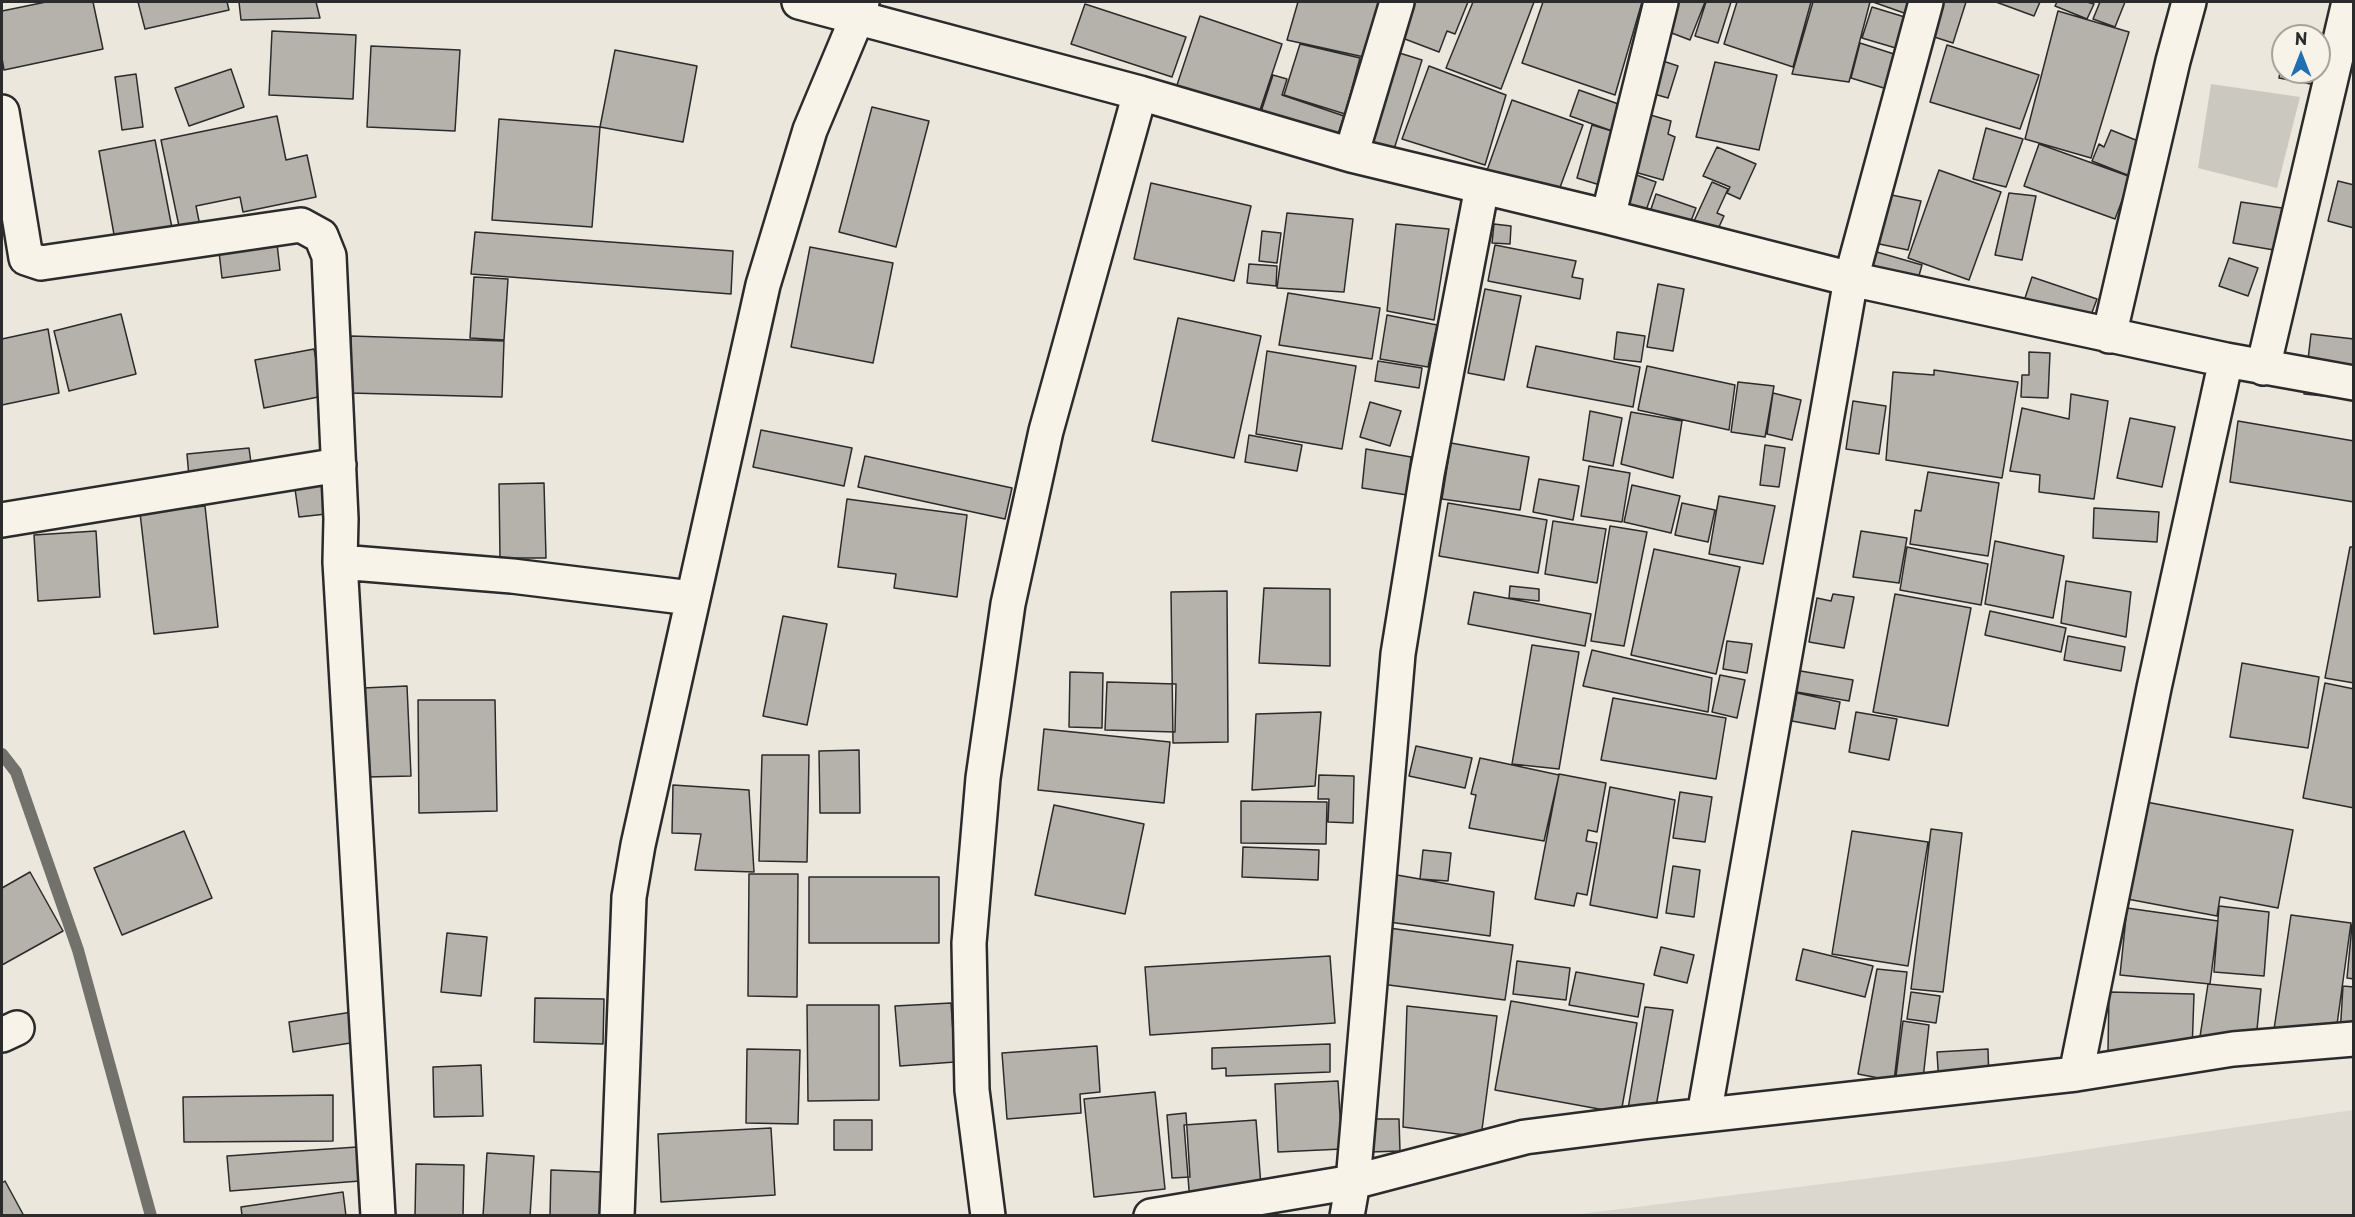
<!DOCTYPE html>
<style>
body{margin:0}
#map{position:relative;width:2355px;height:1217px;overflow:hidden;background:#ebe7dd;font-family:"Playpen Sans",sans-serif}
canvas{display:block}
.frame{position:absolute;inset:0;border:3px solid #2b2b2b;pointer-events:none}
.north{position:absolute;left:2271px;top:24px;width:60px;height:60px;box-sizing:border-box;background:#f7f3e8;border:2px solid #a5a39c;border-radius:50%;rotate:0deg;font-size:16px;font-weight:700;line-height:24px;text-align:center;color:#2b2b2b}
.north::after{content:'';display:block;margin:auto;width:21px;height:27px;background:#1f6fb2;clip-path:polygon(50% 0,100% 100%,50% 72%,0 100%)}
</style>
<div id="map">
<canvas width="2355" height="1217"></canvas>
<div class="frame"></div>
<div class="north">N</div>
</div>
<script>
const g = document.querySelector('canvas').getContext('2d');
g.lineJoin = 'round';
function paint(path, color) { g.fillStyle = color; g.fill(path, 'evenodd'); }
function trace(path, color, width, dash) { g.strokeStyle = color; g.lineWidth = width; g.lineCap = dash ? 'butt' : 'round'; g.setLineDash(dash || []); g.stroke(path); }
const built = new Path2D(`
 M2353,1110V1215H1572L2008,1161Z`);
const green = new Path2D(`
 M2211,84L2300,97L2277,188L2198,168Z`);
const stream = new Path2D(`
 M2,754L16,772L78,950L151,1216`);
const building = new Path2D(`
 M46,2H93L103,49L4,70L2,58V11Z
 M138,2H227L229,10L145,29Z
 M239,2H316L320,18L241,20Z
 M1298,2H1379L1364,57L1287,40Z
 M1410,2H1468L1455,34L1447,31L1439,52L1397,36Z
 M1473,2H1534L1501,89L1446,68Z
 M1543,2H1642L1615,95L1522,63Z
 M1675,2H1705L1690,40L1664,30Z
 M1706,2H1731L1718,43L1695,36Z
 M1737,2H1811L1793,67L1724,44Z
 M1813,2H1870L1849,82L1792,74Z
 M1873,2H1911L1907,14Z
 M1938,2H1966L1953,43L1928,35Z
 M1996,2H2040L2034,16Z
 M2057,2H2087L2094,4L2087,19L2055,6Z
 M2100,2H2125L2115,27L2093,19Z
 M1085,4L1186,37L1172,77L1071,44Z
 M1872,7L1908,18L1899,49L1862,38Z
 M2058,11L2129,32L2091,158L2025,139Z
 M1200,16L1282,44L1255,125L1172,100Z
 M272,31L356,35L353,99L269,95Z
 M1860,43L1897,55L1887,89L1851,78Z
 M1300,44L1360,58L1345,114L1284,95Z
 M1947,45L2039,75L2020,129L1930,102Z
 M371,46L460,50L455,131L367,127Z
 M615,50L697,66L683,142L600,127Z
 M1393,51L1422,60L1390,162L1363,154Z
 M2283,54V72H2319L2316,85L2279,78Z
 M1657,59L1678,66L1668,98L1647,92Z
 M1715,62L1777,75L1759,150L1696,137Z
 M1429,66L1506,95L1485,165L1402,139Z
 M231,69L244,107L189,126L175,88Z
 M136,74L143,127L122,130L115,77Z
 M1273,75L1287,79L1282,95L1344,116L1335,143L1259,118Z
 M1579,90L1624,106L1615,132L1570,116Z
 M1512,100L1583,125L1555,201L1485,176Z
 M872,107L929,121L896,247L839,232Z
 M1647,114L1671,121L1668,134L1675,137L1663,180L1631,171Z
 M277,116L286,160L307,155L316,197L243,212L240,197L196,206L200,226L180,231L161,140Z
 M499,119L600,127L592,227L492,220Z
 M1592,125L1615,132L1600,185L1577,178Z
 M1986,128L2023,139L2006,187L1973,179Z
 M2111,130L2143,143L2130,176L2092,161L2099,144L2104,147Z
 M155,140L172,228L115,240L99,151Z
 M2039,144L2131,177L2115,219L2024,186Z
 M1717,147L1756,164L1740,199L1727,193L1730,187L1703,176Z
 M1939,170L2001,192L1969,280L1908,258Z
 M1631,173L1656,182L1643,219L1620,210Z
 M2338,181L2354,185V228L2328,221Z
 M1712,182L1728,189L1717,213L1724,216L1712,242L1689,232Z
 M1151,183L1251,206L1234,281L1134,259Z
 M1877,192L1921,201L1908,250L1865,241Z
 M2009,193L2036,196L2022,260L1995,255Z
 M1656,194L1696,208L1686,234L1647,221Z
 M2241,202L2282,208L2274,250L2233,243Z
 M1287,213L1353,219L1344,292L1277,288Z
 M1396,224L1449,229L1434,320L1387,311Z
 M1494,224L1511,226L1510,244L1492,243Z
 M275,226L280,270L222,278L217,234Z
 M1262,231L1281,233L1277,263L1259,261Z
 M475,232L733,251L731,294L471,274Z
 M1495,245L1576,261L1572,277L1583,279L1580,299L1488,281Z
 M810,247L893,263L873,363L791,347Z
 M1863,248L1922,265L1914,293L1856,279Z
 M2229,258L2258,268L2248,296L2219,286Z
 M1249,264L1277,266L1276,286L1247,283Z
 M474,277L508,279L504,340L470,338Z
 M2032,277L2097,299L2087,326L2022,307Z
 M1658,284L1684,289L1673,351L1647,347Z
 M1485,289L1521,296L1504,380L1468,373Z
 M1288,293L1380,308L1372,359L1279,345Z
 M121,314L136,374L69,391L54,331Z
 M1387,315L1437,325L1428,367L1380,359Z
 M1178,318L1261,336L1234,458L1152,441Z
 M48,329L59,393L2,405V339Z
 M1617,332L1645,336L1641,362L1614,359Z
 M2311,334L2354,339V399L2304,394Z
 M351,336L504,341L502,397L349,393Z
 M1536,346L1640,367L1633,407L1527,387Z
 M314,349L323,396L264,408L255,360Z
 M1267,351L1356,366L1342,449L1256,434Z
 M2029,352L2050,353L2048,398L2021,397L2022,375H2029Z
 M1378,361L1422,368L1419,388L1375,381Z
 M1647,366L1735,385L1729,430L1638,410Z
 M1934,370L2018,382L2002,478L1886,460L1893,372L1934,375Z
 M1738,382L1774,386L1765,437L1731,432Z
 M1773,393L1801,400L1792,440L1767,434Z
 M2071,394L2108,401L2094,499L2039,492L2040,475L2010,471L2022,408L2069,419Z
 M1853,401L1886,406L1879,454L1846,449Z
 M1370,402L1401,411L1390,446L1360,437Z
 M1590,411L1622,418L1613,466L1583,460Z
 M1631,412L1682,421L1673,478L1621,464Z
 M2130,418L2175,427L2162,487L2117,478Z
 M2238,421L2354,441V502L2230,482Z
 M761,430L852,448L844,486L753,467Z
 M1249,435L1302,445L1297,471L1245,462Z
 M1451,443L1529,457L1520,510L1442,499Z
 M1765,445L1785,448L1779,487L1760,485Z
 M249,448L252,470L189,477L187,454Z
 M1366,449L1411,457L1407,495L1362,488Z
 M865,456L1012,488L1005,519L858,487Z
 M1589,466L1630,473L1622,522L1581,516Z
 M329,470L335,513L299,517L293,475Z
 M1928,472L1999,483L1988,556L1910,544L1915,510L1921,511Z
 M1539,479L1579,486L1573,520L1533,512Z
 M544,483L546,558H500L499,484Z
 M1632,485L1680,496L1671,533L1624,522Z
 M1719,496L1775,506L1763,564L1709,554Z
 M847,499L967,515L957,597L894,588L896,574L838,567Z
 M1448,503L1547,520L1538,573L1439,556Z
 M1682,503L1715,510L1708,542L1675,535Z
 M205,506L218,627L154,634L140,513Z
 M2094,508L2159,512L2157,542L2093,538Z
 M1553,521L1606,529L1597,583L1545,574Z
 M1610,526L1647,532L1624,646L1591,641Z
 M96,531L100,597L38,601L34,535Z
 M1861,531L1907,538L1899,583L1853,577Z
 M1995,541L2064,556L2053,618L1985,604Z
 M1907,547L1988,564L1981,605L1900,590Z
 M2350,547H2354V683L2325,678Z
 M1654,549L1740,567L1716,674L1631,655Z
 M2066,581L2131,592L2126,637L2061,623Z
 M1510,586L1539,589V601L1509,598Z
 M1264,588L1330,589V666L1259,663Z
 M1227,591L1228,742L1173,743L1171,592Z
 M1474,592L1591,614L1585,646L1468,624Z
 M1833,594L1854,597L1844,648L1809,642L1817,598L1831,601Z
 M1895,594L1971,608L1948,726L1873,712Z
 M1990,611L2066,628L2061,652L1985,635Z
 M783,616L827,624L807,725L763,716Z
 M2068,636L2125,647L2121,671L2064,660Z
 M1727,641L1752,644L1747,673L1723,669Z
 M1532,645L1579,652L1559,769L1512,764Z
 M1592,650L1712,678L1708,712L1583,686Z
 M2242,663L2319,677L2308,748L2230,737Z
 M1795,670L1853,680L1849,701L1791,691Z
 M1070,672L1103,673L1102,728L1069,727Z
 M1720,675L1745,680L1737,718L1712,712Z
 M1107,682L1176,684L1175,732L1105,730Z
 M2325,683L2354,689V808L2303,798Z
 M407,686L411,776L367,777L363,688Z
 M1797,693L1840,702L1835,729L1792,721Z
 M1613,698L1726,718L1716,779L1601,760Z
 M418,700H495L497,811L419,813Z
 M1321,712L1315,786L1252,790L1256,714Z
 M1856,712L1897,719L1889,760L1849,752Z
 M1044,729L1170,742L1164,803L1038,790Z
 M1416,746L1472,758L1465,788L1409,776Z
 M859,750L860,813H820L819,751Z
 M762,755H809L807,862L759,861Z
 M1480,758L1559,775L1544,841L1469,828L1476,795L1471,794Z
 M1559,774L1606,783L1597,832L1588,830L1586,841L1597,843L1587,895L1577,893L1574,906L1535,899Z
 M1319,775L1354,776L1353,823L1328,822L1329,799H1318Z
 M673,785L749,790L754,872L695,870L701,834L672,833Z
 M1610,787L1675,800L1657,918L1590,905Z
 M1680,792L1712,797L1705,842L1673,838Z
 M1241,801L1327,802L1326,844L1241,843Z
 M2141,801L2293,830L2278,908L2220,897L2217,916L2122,898Z
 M1054,805L1144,824L1125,914L1035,895Z
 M1931,829L1962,833L1943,992L1911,989Z
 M184,831L212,898L122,935L94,868Z
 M1852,831L1928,842L1908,966L1832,954Z
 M1243,847L1319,850L1318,880L1242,877Z
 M1423,850L1451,853L1448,881L1420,879Z
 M1673,866L1700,870L1694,917L1666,913Z
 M30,872L63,931L2,965V888Z
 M749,874H798L797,997L748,996Z
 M1397,875L1494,892L1490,936L1389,922Z
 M809,877H939V943H809Z
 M2219,906L2269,912L2264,976L2214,972Z
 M2127,908L2218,921L2210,984L2120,975Z
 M2291,915L2351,923L2335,1039L2273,1036Z
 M2352,925H2354V979L2347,978Z
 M1389,928L1513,945L1505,1000L1381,984Z
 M447,933L487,937L481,996L441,992Z
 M1661,947L1694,955L1687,983L1654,975Z
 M1803,949L1873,966L1865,997L1796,980Z
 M1330,956L1335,1023L1150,1035L1145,967Z
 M1517,961L1570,968L1566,1000L1513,994Z
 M1877,969L1907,972L1894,1081L1858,1074Z
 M1576,972L1644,984L1638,1017L1569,1005Z
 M2208,984L2261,989L2254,1060L2198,1050Z
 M2343,986L2354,987V1035H2340Z
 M1911,992L1940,996L1936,1023L1907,1019Z
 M2109,992L2194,994L2192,1052L2108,1051Z
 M535,998L604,999L603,1044L534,1042Z
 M1511,1001L1637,1023L1621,1113L1495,1090Z
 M951,1003L955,1062L900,1066L895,1006Z
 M807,1005H879V1100L808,1101Z
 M1407,1006L1497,1016L1481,1137L1403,1127Z
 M1645,1007L1673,1010L1654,1118L1627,1115Z
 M352,1012L357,1042L293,1052L289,1022Z
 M1903,1021L1929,1025L1923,1079L1896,1076Z
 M1330,1044V1072L1226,1076V1068L1212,1069V1048Z
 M1097,1046L1100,1092L1080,1094L1081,1113L1007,1119L1002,1053Z
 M747,1049L800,1050L798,1124L746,1123Z
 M1988,1049L1989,1083L1939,1086L1937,1052Z
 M481,1065L483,1116L434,1117L433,1067Z
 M1338,1081L1342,1149L1278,1152L1275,1084Z
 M1155,1092L1165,1189L1094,1197L1084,1099Z
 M333,1095V1141L184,1142L183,1097Z
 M1186,1113L1190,1177L1172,1178L1167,1115Z
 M1369,1119H1399L1400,1151L1370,1152Z
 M834,1120H872V1150H834Z
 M1256,1120L1263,1213L1191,1216L1184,1125Z
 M771,1128L775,1195L661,1202L658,1134Z
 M357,1147L360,1181L230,1191L227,1156Z
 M487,1153L534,1156L530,1216H483Z
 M416,1164L464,1165L463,1216H415Z
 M551,1170L601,1172L600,1216H550Z
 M5,1181L24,1216H2V1183Z
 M343,1192L346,1216H242L241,1207Z`);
const minor = new Path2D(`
 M799,2L1140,93L1351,155L1608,217L1851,279L2226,360L2354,383
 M2,112L26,258L41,263L301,225L321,236L329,256L341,519L340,562L378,1216
 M1351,155L1397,2
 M1608,217L1661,2
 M2109,336L2173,61L2189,2
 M2263,368L2349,2
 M2,520L339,465
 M340,562L512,576L691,598
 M2,1035L17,1028
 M2076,1074L2154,688L2226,360
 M1704,1115L1851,279L1926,2
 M617,1216L629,897L638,845L763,285L810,130L857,18L862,2
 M988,1216L972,1090L969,943L983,778L1008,604L1046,431L1140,93
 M1151,1216L1353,1182L1525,1137L1643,1122L2076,1074L2233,1049L2354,1039
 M1347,1216L1353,1182L1398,654L1427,474L1482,187`);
paint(built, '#dbd7ce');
paint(green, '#cbc8bf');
trace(stream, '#72716c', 12);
paint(building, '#b5b2ab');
trace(building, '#2b2b2b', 1.5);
trace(minor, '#2b2b2b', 38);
trace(minor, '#f7f3e8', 33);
</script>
